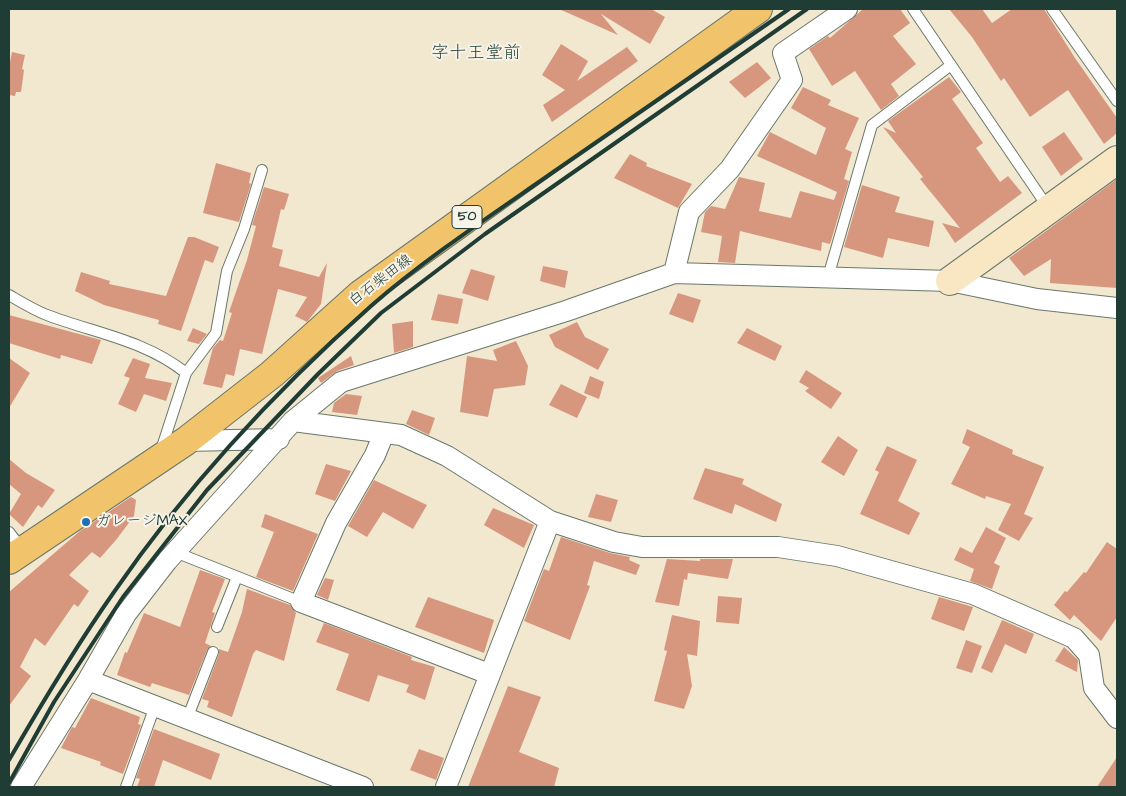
<!DOCTYPE html>
<meta charset="utf-8">
<style>
body{margin:0}
#map{position:relative;width:1126px;height:796px;overflow:hidden;background:#f2e7cf;font-family:"Architects Daughter",sans-serif}
canvas{display:block}
.frame{position:absolute;inset:0;border:10px solid #1f3d34;pointer-events:none}
</style>
<div id="map">
<canvas width="1126" height="796"></canvas>
<div class="frame"></div>
</div>
<script>
const g = document.querySelector('canvas').getContext('2d');
g.lineJoin = 'round';
function paint(path, color) { g.fillStyle = color; g.fill(path, 'evenodd'); }
function trace(path, color, width, dash) { g.strokeStyle = color; g.lineWidth = width; g.lineCap = dash ? 'butt' : 'round'; g.setLineDash(dash || []); g.stroke(path); }
function drawText(font, color, halo, rows, align = 'center') {
  g.font = font + ' "Architects Daughter","Klee One",sans-serif'; g.lineWidth = 4; g.setLineDash([]); g.textBaseline = 'middle'; g.strokeStyle = halo; g.fillStyle = color; for (const [text, x, y, turn = 0] of rows) {
    g.save(); g.translate(x, y); g.rotate((+turn || 0) * Math.PI / 180); g.textAlign = isNaN(turn) ? turn : align; if (halo) g.strokeText(text, 0, 0); g.fillText(text, 0, 0); g.restore();
  }
}
const building = new Path2D(`
 M559,9H651L665,17L650,44L601,14L618,35Z
 M863,9H900L910,23L893,36L916,64L891,84L899,96L881,110L855,71L832,86L809,49L828,36L830,38Z
 M949,9H982L992,23L1012,9H1044L1075,58L1117,118V133L1104,144L1068,90L1030,117L1004,78L1001,81L972,37Z
 M561,44L588,61L577,81L627,47L638,61L552,122L543,105L565,90L542,75Z
 M12,52L25,55L22,69L24,70L21,92H16L15,96L9,95V67Z
 M757,62L771,78L745,98L729,82Z
 M949,77L961,92L952,99L983,143L976,148L1000,182L1008,176L1022,193L955,243L942,223L960,228L920,179L923,177L883,127L896,133L888,121Z
 M803,87L831,100L828,105L859,118L845,149L852,152L844,179L849,181L830,244L822,242L821,251L740,231L735,263L718,262L722,236L701,232L705,212L711,206L725,209L739,177L765,183L759,211L791,218L800,191L834,200L837,192L757,156L770,132L816,155L826,128L791,108Z
 M1064,132L1083,159L1061,176L1042,147Z
 M630,154L647,163L646,166L692,184L678,208L614,178Z
 M216,163L251,173L249,183L251,184L239,222L203,213Z
 M1117,179V288L1050,283L1051,259L1024,276L1009,258Z
 M862,185L900,197L895,212L934,221L929,247L888,238L883,258L844,247Z
 M264,187L289,194L284,210L281,209L272,247L283,250L279,266L319,277L327,263L321,304L307,322L295,316L307,297L278,289L262,354L240,349L234,376L226,374L222,388L203,384L213,348L220,340L223,341L232,313L229,312L247,260L256,226L252,225Z
 M188,237H194L219,247L213,263L205,260L181,331L158,324L159,320L104,305L75,291L81,272L110,281L109,284L166,296Z
 M543,266L568,271L565,288L540,281Z
 M471,269L495,276L488,301L462,293Z
 M678,293L701,300L693,323L669,314Z
 M438,294L463,299L458,324L431,320Z
 M9,315L101,340L92,364L61,355L60,359L9,343Z
 M413,321V347L394,353L392,324Z
 M577,322L585,337L609,349L598,370L555,347L549,335Z
 M193,328L207,334L199,344L187,341Z
 M747,328L782,346L775,361L737,343Z
 M516,341L528,366L525,385L494,389L488,417L460,412L467,356L497,361L493,350Z
 M351,356L354,365L337,371L321,383L318,378Z
 M9,358L30,373L9,408Z
 M133,358L150,364L145,378L172,383L166,401L144,394L136,412L118,404L130,378L124,376Z
 M806,370L842,393L831,409L805,391L809,388L799,382Z
 M590,376L604,382L599,399L584,393Z
 M561,384L587,397L577,418L549,405Z
 M346,394L362,396L357,415L332,412L334,403Z
 M412,410L435,418L429,435L406,424Z
 M967,429L1013,450L1012,454L1044,467L1024,514L1033,518L1019,541L998,530L1011,504L986,496L985,499L951,484L970,447L962,443Z
 M838,436L858,450L844,476L821,462Z
 M887,446L917,460L898,501L920,513L909,535L860,514L879,472L875,470Z
 M9,459L26,473L55,490L42,508L38,505L23,527L9,514L21,494L9,484Z
 M326,464L351,471L335,501L315,494Z
 M705,468L744,479L742,484L782,504L776,522L735,504L732,514L693,499Z
 M374,480L427,505L413,529L383,512L367,537L348,526Z
 M596,494L618,500L611,522L588,517Z
 M131,497L136,500L134,516L116,540L100,558L92,552L69,575L89,591L78,607L74,604L45,646L35,638L20,667L31,676L9,706V592L80,531Z
 M493,508L534,525L524,548L484,525Z
 M265,514L318,534L293,591L256,577L274,532L261,527Z
 M986,527L1006,538L994,563L1000,566L992,589L970,581L974,569L954,560L960,547L972,553Z
 M561,537L610,553L630,557L629,560L640,565L636,575L594,561L587,585L590,586L570,640L524,621L544,569L549,571Z
 M1107,542L1117,549V617L1101,641L1074,615L1070,620L1054,605L1065,591L1067,592L1084,572L1086,573Z
 M667,559L700,561V559H733L728,579L688,573L687,580L684,579L679,606L655,602Z
 M200,570L225,579L212,612L215,613L205,643L211,646L207,650L189,695L152,683L150,687L117,675L125,652L127,653L144,613L180,627Z
 M325,578L334,580L328,600L317,595Z
 M247,589L290,605L296,613L284,661L256,650L253,654L232,717L207,707L209,701L202,699L219,654V649L228,652L242,612Z
 M718,596L742,598L739,624L716,622Z
 M428,597L494,620L484,653L415,627Z
 M939,597L973,607L964,631L931,619Z
 M672,615L700,621L697,656L687,654L692,686L684,709L654,701L667,651L664,650Z
 M1002,620L1034,634L1026,654L1005,644L992,673L981,668Z
 M324,623L412,657L411,660L435,667L425,700L406,692L409,685L378,675L369,702L336,690L349,654L316,642Z
 M966,640L982,646L972,673L956,668Z
 M1064,647L1078,660L1077,672L1055,661Z
 M508,686L541,697L519,752L559,768L554,787H468Z
 M91,698L140,717L138,724L141,725L123,774L100,765L101,762L61,748L72,727L75,728Z
 M154,729L220,754L211,780L163,760L154,787H137L140,779L136,778Z
 M419,749L444,758L436,780L410,770Z
 M1117,757V787H1097Z`);
const lane = new Path2D(`
 M913,9L1049,209
 M1052,9L1117,101
 M828,277L872,125L951,65
 M9,295C21,302 34,310 47,315C94,333 145,340 186,373
 M161,450L186,373L216,333L227,271L244,229L262,170
 M9,532L22,549
 M175,552L301,602
 M217,627L237,577
 M187,719L213,652
 M126,787L155,706`);
const street = new Path2D(`
 M674,273L689,212L730,169L792,80L783,53L847,9
 M293,421L401,435L447,456L550,521L614,542L642,547H778L837,556L973,594L1074,638L1089,655L1094,688L1117,718
 M384,433L375,455L336,523L301,602L489,674
 M186,441L279,439
 M88,680L363,787
 M21,787L88,680L126,614L167,561L293,421L341,382L566,311L674,273L950,281L1037,299L1117,308
 M446,787L550,521`);
const secondary = new Path2D(`
 M950,281L1117,160`);
const primary = new Path2D(`
 M9,560L186,441L272,374L361,294L758,9`);
const rail = new Path2D(`
 M9,760C42,703 76,646 114,592C187,486 275,391 371,306C425,259 490,216 549,175C629,120 709,65 789,9
 M9,783L54,702L123,597L207,490L318,374L381,313L485,234L807,9`);
const markers = [
 [86,522,5,"#1f6fb2"]
];
const shields = [
 [467,217,30]
];
const shieldNames = [
 ["50",467,217]
];
const streetNames = [
 ["白石柴田線",381,281,-37]
];
const poiNames = [
 ["ガレージMAX",96,522]
];
const quarterNames = [
 ["字十王堂前",476,54]
];
paint(building, '#d7977f');
trace(lane, '#69786a', 12);
trace(street, '#69786a', 22);
trace(secondary, '#69786a', 30);
trace(primary, '#69786a', 30);
trace(lane, '#fff', 10);
trace(street, '#fff', 20);
trace(secondary, '#f9e7c3', 28);
trace(primary, '#f1c36a', 28);
trace(rail, '#1f3d34', 4);
for (const [x, y, r, color] of markers) { const dot = new Path2D(); dot.arc(x, y, r, 0, 2 * Math.PI); g.fillStyle = color; g.fill(dot); trace(dot, '#f7f3e8', 2); }
for (const [x, y, w] of shields) { const box = new Path2D(); box.roundRect(x - w / 2, y - 11.5, w, 23, 4); g.fillStyle = '#f7f3e8'; g.fill(box); trace(box, '#1f3d34', 1); }
drawText('bold 14px', '#1f3d34', null, shieldNames);
drawText('15px', '#1f3d34', '#f7f3e8', streetNames);
drawText('15px', '#1f3d34', '#f7f3e8', poiNames, 'left');
drawText('18px', '#1f3d34', '#f7f3e8', quarterNames);
</script>
